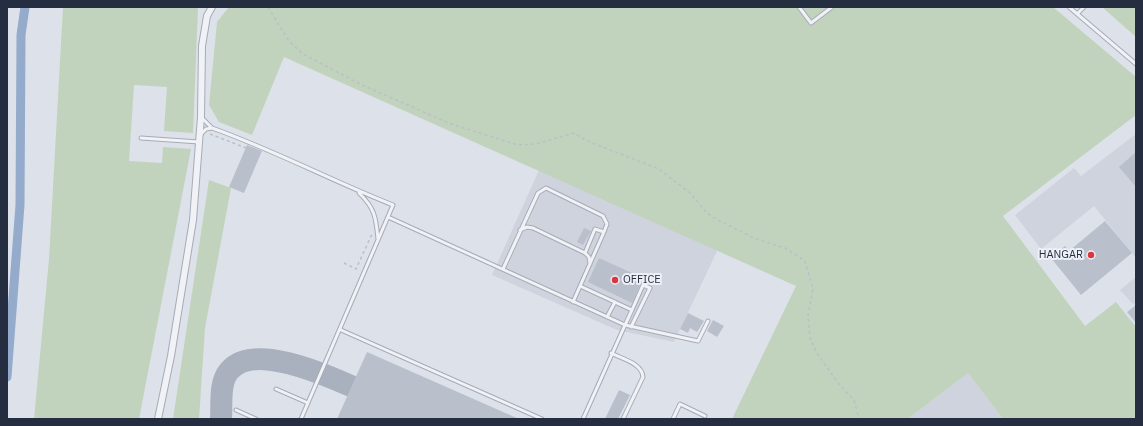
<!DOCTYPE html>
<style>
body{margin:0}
#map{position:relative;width:1143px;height:426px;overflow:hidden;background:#dde1e9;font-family:"IBM Plex Sans",sans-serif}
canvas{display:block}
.frame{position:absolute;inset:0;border:8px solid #252d41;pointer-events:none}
</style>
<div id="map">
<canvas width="1143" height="426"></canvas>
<div class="frame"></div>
</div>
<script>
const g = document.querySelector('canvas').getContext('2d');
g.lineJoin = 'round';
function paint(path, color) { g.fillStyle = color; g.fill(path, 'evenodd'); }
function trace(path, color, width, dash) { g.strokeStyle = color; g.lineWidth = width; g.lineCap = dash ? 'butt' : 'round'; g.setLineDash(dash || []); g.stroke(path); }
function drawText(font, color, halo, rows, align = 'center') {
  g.font = font + ' "IBM Plex Sans",sans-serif'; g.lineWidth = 4; g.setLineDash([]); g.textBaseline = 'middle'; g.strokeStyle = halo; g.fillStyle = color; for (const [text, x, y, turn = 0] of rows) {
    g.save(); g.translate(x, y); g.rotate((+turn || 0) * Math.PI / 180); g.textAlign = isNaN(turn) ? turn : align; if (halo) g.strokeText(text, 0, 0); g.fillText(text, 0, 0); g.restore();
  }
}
const built = new Path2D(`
 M1136,134V258L1094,206L1041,249L1015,215L1074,168L1081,176Z
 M539,170L718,249L674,342L617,330L492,275Z
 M1136,277V302L1133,304L1120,290Z
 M968,373L1003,419H908Z`);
const green = new Path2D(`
 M63,7H198L193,133L164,131L167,87L134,85L129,161L162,163L163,147L191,149L139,419H34L49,259Z
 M229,7H1053L1136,77V115L1003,216L1085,326L1116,302L1136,327V419H1003L968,373L908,419H732L796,286L284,57L252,135L219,122L209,105L217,22Z
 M1102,7H1133L1136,9V37Z
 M209,180L231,188L205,328L199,419H173Z`);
const canal = new Path2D(`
 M7,377L20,205L21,35L25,7`);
const taxiway = new Path2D(`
 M221,419C222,404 219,383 229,371C252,342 324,374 351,386`);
const building = new Path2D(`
 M247,145L262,151L244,193L229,187Z
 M1136,152V187L1119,167Z
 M1105,221L1132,253L1081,295L1051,258L1065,246L1069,251Z
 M584,228L591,231L583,245L577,242Z
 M599,258L643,278L632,303L588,282Z
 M1136,305V323L1127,312Z
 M688,313L704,321L697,332L690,328L688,333L680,329Z
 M713,320L724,326L717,337L707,331Z
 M367,352L519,419H337Z
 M619,390L630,395L618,419H605Z`);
const path = new Path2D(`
 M268,7L289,41L303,54L360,84L451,124L518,145L536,144L574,133L585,140L659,169L690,193L706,212L714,218L756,239L785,248L805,261L813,289L808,315L810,338L818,355L839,384L854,400L859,419
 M210,134L246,148
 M344,263L356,269L372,234`);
const service = new Path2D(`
 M799,7L811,23L832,7
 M1069,7L1136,64
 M1077,14L1084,7
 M212,128C274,150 332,181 393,205L301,419
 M200,135L206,129L212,128L202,118
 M141,138L199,142
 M359,193C375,208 376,218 378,239
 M388,217L625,325L583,419
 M520,230L527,227L533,228L585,253L589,257L590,264
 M503,269L538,193L546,188L603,216L607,224L604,232
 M580,286L632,310L643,285L650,288L631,327
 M573,302L604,232L595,229L585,253
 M632,310L625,325L698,341L708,321
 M607,317L615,302
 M341,330L542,419
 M611,353C622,359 642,363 643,377L623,419
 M276,389L308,403
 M236,410L256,419
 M673,419L680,404L705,416`);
const minor = new Path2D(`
 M158,419L171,356L193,220L201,117L202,46L207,16L212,7`);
const markers = [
 [1091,255,4,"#da3541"],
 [615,280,4,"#da3541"]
];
const poiNames = [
 ["HANGAR",1083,255],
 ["OFFICE",623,280,"left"]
];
paint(built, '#cfd3de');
paint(green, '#c1d3bd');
trace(canal, '#94abcc', 9);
trace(taxiway, '#a9b0be', 22);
paint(building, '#babfcc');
trace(service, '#a6abb7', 5);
trace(minor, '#a6abb7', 8);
trace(path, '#bbbfc7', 1.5, [3, 3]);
trace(service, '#f0f2f6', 3);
trace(minor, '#f0f2f6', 6);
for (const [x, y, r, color] of markers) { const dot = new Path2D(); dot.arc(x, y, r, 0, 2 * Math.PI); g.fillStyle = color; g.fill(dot); trace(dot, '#edf0f6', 1.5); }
drawText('11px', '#252d41', '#edf0f6', poiNames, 'right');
</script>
